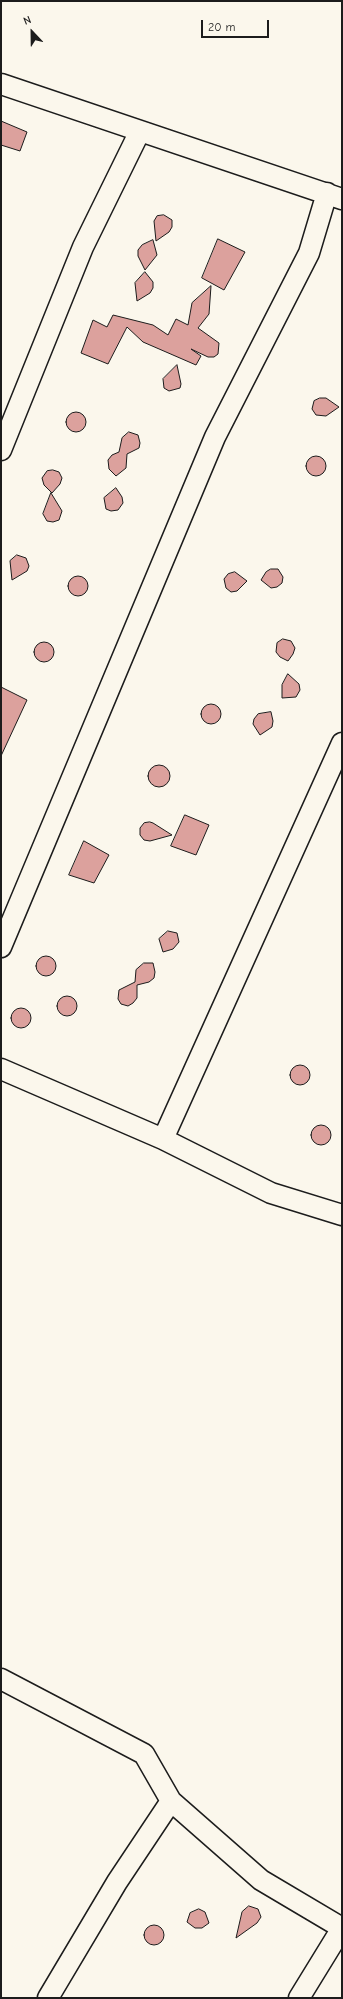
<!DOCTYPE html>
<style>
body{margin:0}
#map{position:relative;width:343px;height:1999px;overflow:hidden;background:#fbf7ec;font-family:"Comic Neue",sans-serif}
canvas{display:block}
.frame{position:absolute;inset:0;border:2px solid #1c1c1c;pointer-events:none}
.north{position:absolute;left:12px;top:12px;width:40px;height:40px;-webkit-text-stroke:3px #fbf7ec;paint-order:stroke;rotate:338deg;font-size:11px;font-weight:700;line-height:16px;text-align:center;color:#1c1c1c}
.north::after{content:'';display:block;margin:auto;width:14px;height:18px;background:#1c1c1c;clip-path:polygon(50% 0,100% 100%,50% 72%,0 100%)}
.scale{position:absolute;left:201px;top:20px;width:68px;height:18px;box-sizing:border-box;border:2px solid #1c1c1c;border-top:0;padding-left:5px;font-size:12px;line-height:14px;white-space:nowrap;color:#1c1c1c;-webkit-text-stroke:3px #fbf7ec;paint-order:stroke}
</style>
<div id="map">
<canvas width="343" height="1999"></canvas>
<div class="frame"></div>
<div class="north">N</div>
<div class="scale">20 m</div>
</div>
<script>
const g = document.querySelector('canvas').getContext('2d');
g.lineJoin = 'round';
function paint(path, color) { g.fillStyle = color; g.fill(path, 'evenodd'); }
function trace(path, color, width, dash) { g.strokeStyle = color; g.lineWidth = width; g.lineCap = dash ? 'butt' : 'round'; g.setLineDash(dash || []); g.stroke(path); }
const building = new Path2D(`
 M1,121L27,132L20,151L1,145Z
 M164,215L172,220V227L169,232L156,241L154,221L157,216Z
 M218,239L245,252L224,290L202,278Z
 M153,240L157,255L145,270L138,256V250L142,245Z
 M145,272L153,282V288L150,293L137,301L135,283Z
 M211,286L209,314L198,328L219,343L218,354L214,357H208L191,349L201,356L196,365L143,342L127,327L108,364L81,353L93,320L107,327L113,315L153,325L168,335L176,319L188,325L192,303Z
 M177,365L181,384L180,388L169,391L164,388L163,379Z
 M320,398H326L339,407L326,416L316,415L312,409L314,401Z
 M66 422a10 10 0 1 1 20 0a10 10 0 1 1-20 0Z
 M129,432L138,435L140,443L139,448L127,454L126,468L116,476L109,469L108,460L112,455L119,452L122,438Z
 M306 466a10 10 0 1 1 20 0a10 10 0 1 1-20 0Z
 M53,470L59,472L62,478L60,484L52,493L44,485L42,478L47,471Z
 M116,488L122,497L123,503L118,510L111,511L106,509L104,498Z
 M51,493L62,511L59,520L53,522L47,521L43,514Z
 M17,555L26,558L29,566L27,571L12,580L10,561Z
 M271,569H278L283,577L282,583L277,587L271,588L261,580L266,572Z
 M235,572L247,581L237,591L231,592L226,588L224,579L228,574Z
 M68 586a10 10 0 1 1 20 0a10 10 0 1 1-20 0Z
 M283,639L291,641L295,648L293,654L288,661L280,657L276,652L277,643Z
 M34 652a10 10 0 1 1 20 0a10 10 0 1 1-20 0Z
 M288,674L299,684L300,690L296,697L282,698V685Z
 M1,687L27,700L1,756Z
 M201 714a10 10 0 1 1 20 0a10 10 0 1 1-20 0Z
 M271,712L273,721L272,727L260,735L253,724L254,719L258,714Z
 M148 776a11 11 0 1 1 22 0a11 11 0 1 1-22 0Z
 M185,815L209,825L196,855L171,846Z
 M150,822L153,823L172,835L150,841L144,840L140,835V828L144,823Z
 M84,841L109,855L94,883L69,875Z
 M168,931L177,933L179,942L173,949L163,952L159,939Z
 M36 966a10 10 0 1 1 20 0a10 10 0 1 1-20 0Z
 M144,963H153L155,972L154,978L149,982L137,985V998L133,1003L128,1006L121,1004L118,999L119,990L135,982L136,970Z
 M57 1006a10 10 0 1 1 20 0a10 10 0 1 1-20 0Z
 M11 1018a10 10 0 1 1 20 0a10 10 0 1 1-20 0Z
 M290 1075a10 10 0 1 1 20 0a10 10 0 1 1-20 0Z
 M311 1135a10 10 0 1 1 20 0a10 10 0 1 1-20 0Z
 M249,1906L258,1909L261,1917L257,1923L236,1938L242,1912Z
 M199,1909L205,1912L209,1923L202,1928H195L187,1922L190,1913Z
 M144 1935a10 10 0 1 1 20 0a10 10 0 1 1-20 0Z`);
const minor = new Path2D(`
 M1,84L342,199
 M1,450L83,247L140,131
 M1,947L215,437L309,253L327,193
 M1,1069L163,1139L271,1193L342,1215
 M163,1139L342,743
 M1,1679L144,1754L171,1801L261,1880L342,1928
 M48,1998L117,1882L171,1801
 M299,1998L342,1928`);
paint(building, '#dca19d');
trace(building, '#1c1c1c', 1);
trace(minor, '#1c1c1c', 23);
trace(minor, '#fbf7ec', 20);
</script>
